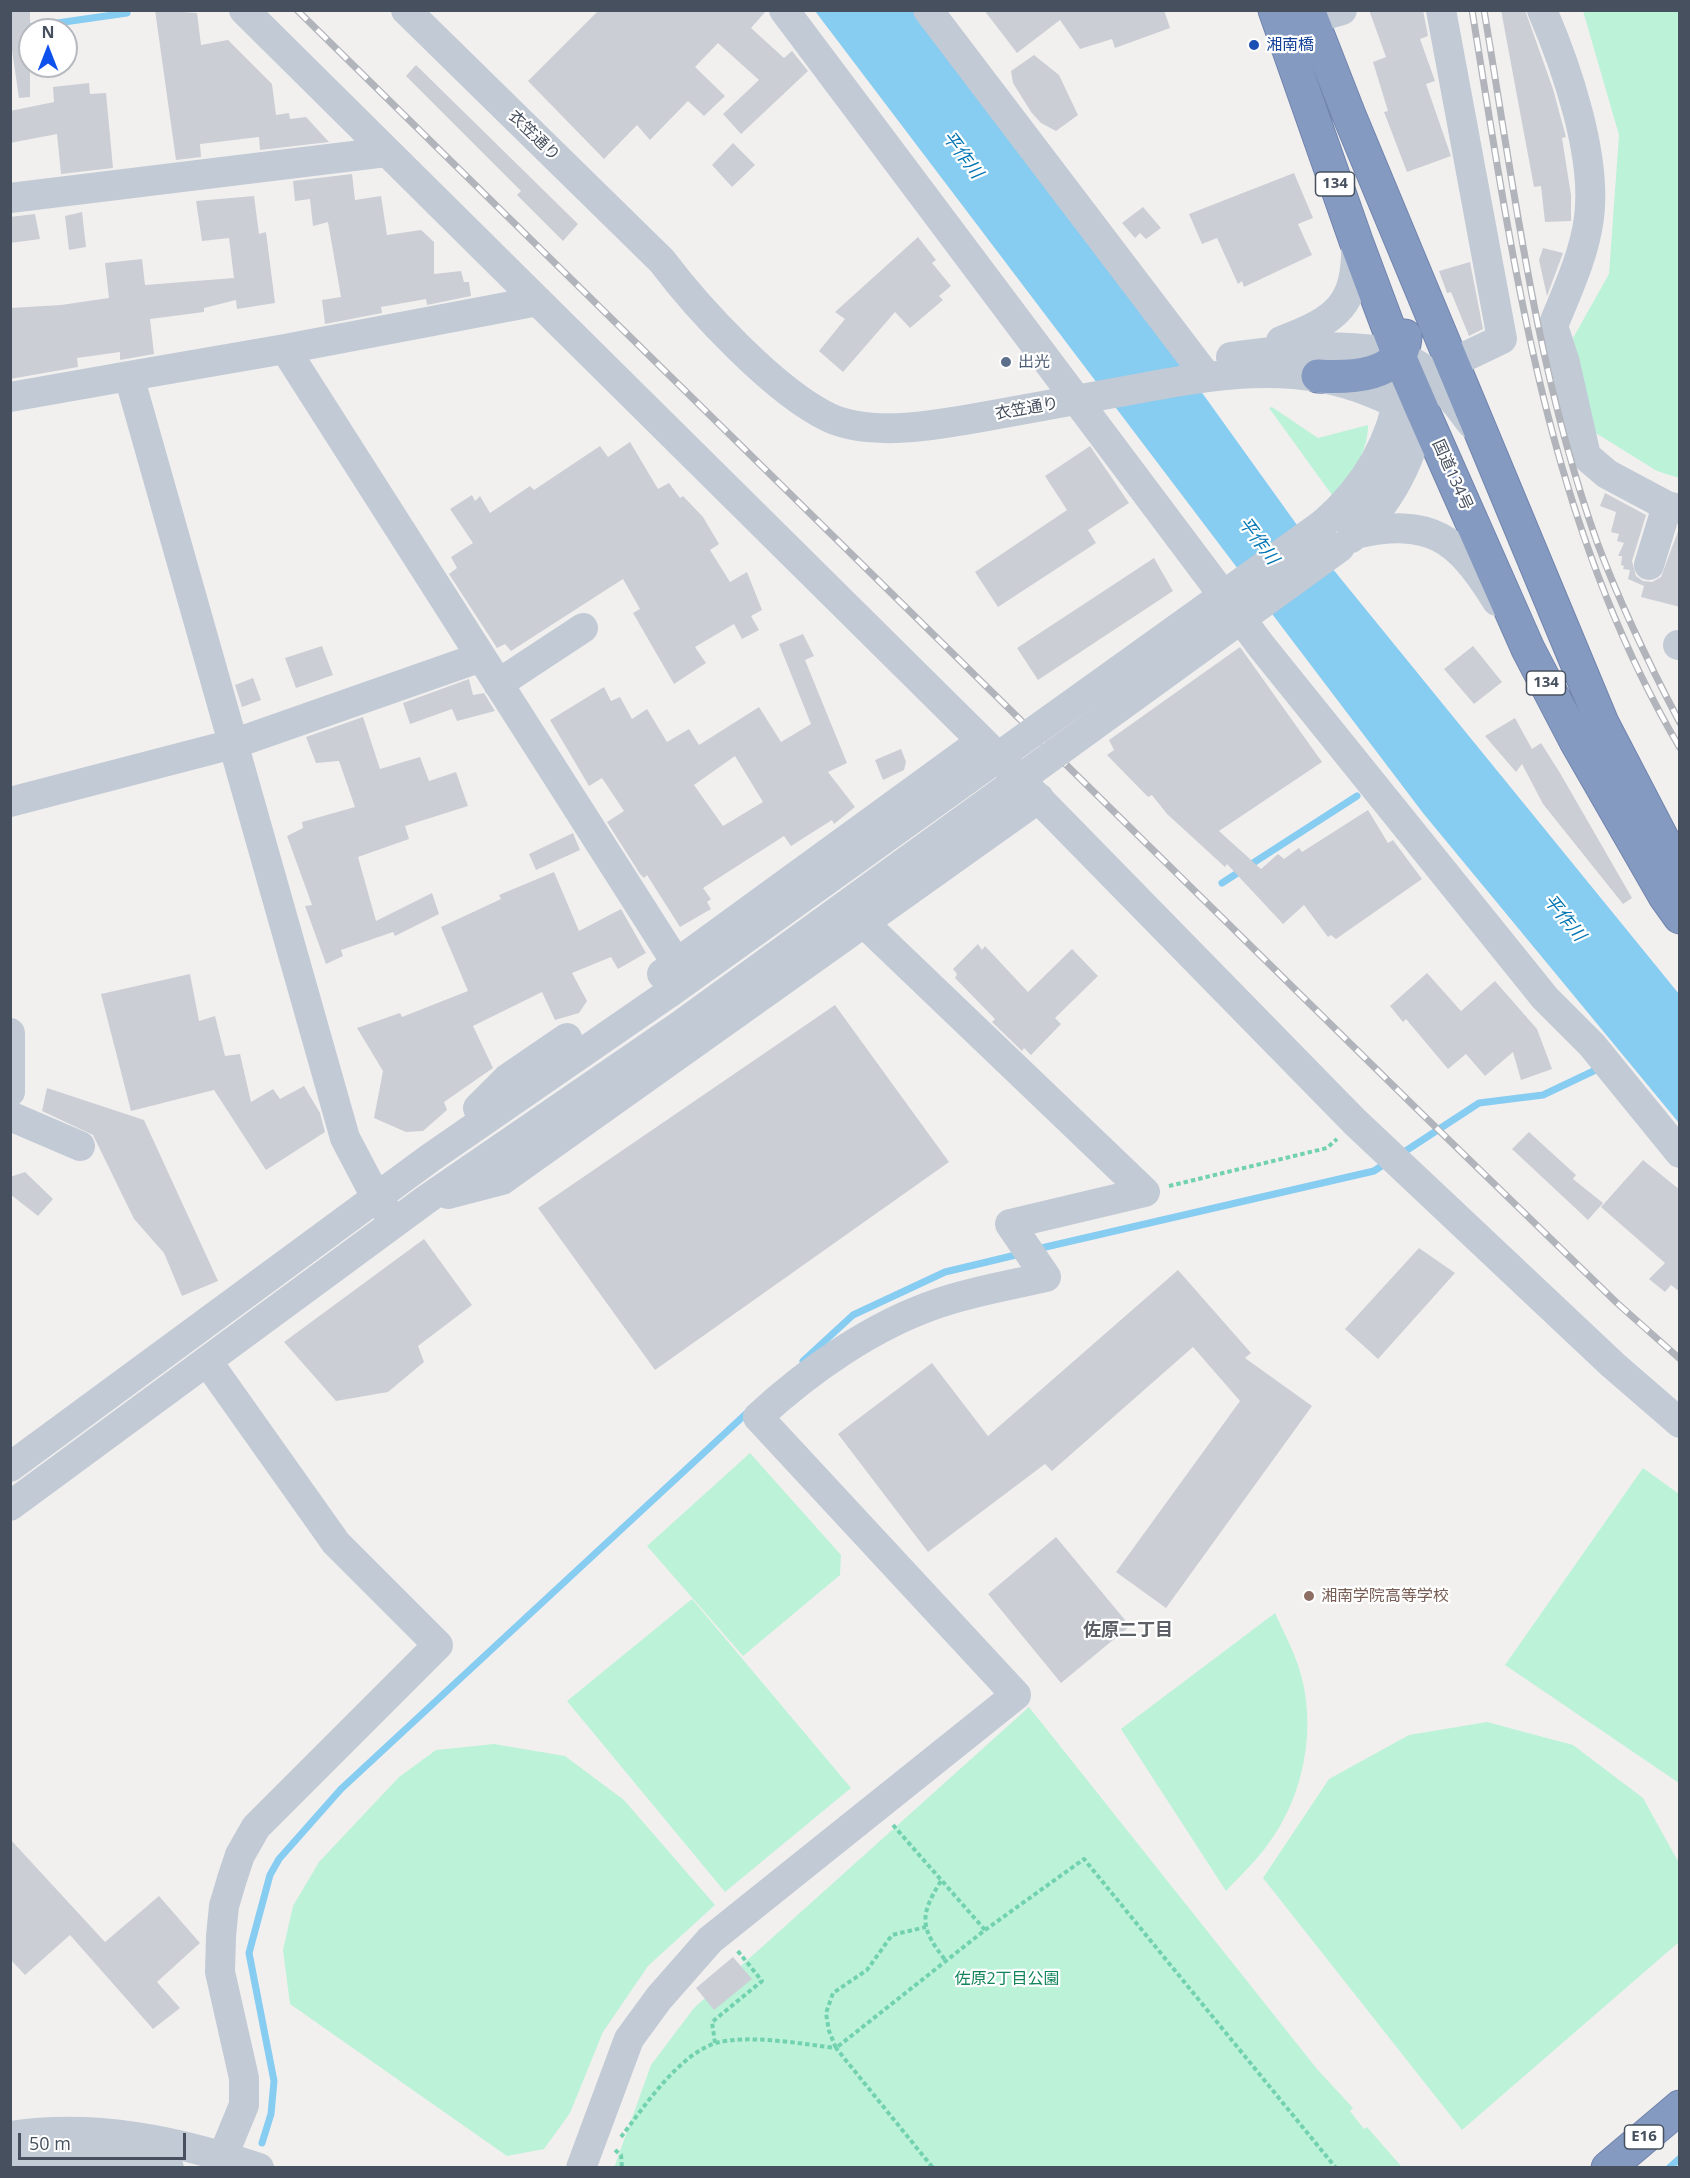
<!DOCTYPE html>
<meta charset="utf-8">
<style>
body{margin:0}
#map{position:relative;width:1690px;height:2178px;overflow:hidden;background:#f2f0ef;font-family:"Open Sans",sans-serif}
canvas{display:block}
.frame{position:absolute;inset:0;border:12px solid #46505e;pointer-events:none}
.north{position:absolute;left:18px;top:18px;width:60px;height:60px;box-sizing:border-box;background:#fff;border:2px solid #b5b9bf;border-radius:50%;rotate:0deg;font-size:16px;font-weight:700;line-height:24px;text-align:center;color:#46505e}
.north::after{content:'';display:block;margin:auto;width:21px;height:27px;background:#0f51ed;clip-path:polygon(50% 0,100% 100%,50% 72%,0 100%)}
.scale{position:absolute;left:18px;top:2133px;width:168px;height:27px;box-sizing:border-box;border:3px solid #46505e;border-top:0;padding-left:8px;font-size:18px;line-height:21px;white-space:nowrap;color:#46505e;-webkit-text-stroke:4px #fff;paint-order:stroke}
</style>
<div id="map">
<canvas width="1690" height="2178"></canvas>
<div class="frame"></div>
<div class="north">N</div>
<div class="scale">50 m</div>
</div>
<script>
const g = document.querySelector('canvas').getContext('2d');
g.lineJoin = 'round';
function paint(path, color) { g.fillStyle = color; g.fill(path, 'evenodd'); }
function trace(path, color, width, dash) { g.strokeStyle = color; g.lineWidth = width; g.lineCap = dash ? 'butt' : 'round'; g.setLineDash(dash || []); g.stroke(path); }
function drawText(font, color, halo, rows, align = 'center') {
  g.font = font + ' "Open Sans","Noto Sans JP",sans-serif'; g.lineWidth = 4.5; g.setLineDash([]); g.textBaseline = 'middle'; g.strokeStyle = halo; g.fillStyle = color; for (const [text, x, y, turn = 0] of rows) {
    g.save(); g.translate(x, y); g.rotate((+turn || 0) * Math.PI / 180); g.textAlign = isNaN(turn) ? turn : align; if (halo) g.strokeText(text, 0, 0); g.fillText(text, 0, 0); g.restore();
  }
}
const green = new Path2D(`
 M1583,11H1679V478L1657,471L1594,432L1573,338L1609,274L1619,135Z
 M1272,407L1318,438L1368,425C1368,454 1351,475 1332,495L1269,408Z
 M750,1453L841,1555L840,1575L743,1656L647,1546Z
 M1643,1468L1679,1494V1783L1505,1665Z
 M692,1599L851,1788L725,1892L567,1701Z
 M1275,1613C1283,1631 1293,1649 1299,1668C1318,1727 1304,1798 1266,1847C1254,1863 1239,1877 1226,1891L1121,1729Z
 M1029,1707L1317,2069L1353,2108L1350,2111L1364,2129L1367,2127L1401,2166L614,2168L651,2065L694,2008Z
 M1487,1722L1573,1745L1643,1798L1679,1863V1942L1462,2130L1263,1878L1329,1779L1409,1735Z
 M494,1744L565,1756L624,1800L715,1905L648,1966L603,2032L570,2113L544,2149L507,2156L290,2004L283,1950L293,1906L319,1862L399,1777L436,1750Z`);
const water = new Path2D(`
 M815,11H917L1096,245L1297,525L1679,994V1123L1423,813Z`);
const stream = new Path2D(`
 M22,28L127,13
 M1222,883L1357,796
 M1401,1154L1479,1103L1543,1095L1602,1067
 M1037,1249L1374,1171L1386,1163
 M803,1361L853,1315L945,1272L1020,1254
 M262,2143L271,2114L274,2081L249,1953L270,1875L279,1859L341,1789L749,1411
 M1669,2168L1680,2158`);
const building = new Path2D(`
 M10,10H30V97L19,98L10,37Z
 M155,10L197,13L201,45L228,40L272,84L276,115L289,113L290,119L306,117L329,142L260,150L259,137L200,144L201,157L176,160Z
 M599,10H767L751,28L784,58L792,51L808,71L741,134L723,114L759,80L718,43L695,67L725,96L704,116L688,101L650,140L637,125L604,159L528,81Z
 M984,10H1164L1170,28L1115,48L1112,39L1080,49L1060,20L1017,53Z
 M1369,10H1423L1428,36L1420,39L1435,81L1426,84L1451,156L1407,172L1384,112L1388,111L1373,62L1386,57Z
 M1501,10H1525L1553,89L1566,137L1562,138L1571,195V221L1545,222L1541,186L1534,187Z
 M1034,55L1059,75L1078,115L1056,131L1041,123L1031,112L1013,83L1011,71Z
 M416,65L578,224L563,241L517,195L521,191L406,76Z
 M89,83L90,94L106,93L113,168L61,174L57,134L10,143V111L54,102L53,87Z
 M733,143L755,165L732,187L712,165Z
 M1294,173L1313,218L1298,224L1312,255L1244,287L1242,281L1238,284L1217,238L1202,244L1189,214Z
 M352,174L355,200L381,196L387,235L421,230L434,242V274L461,271L464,282H469L471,296L427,305L426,299L381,307L382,313L325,324L322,300L341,297L328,222L313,226L310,199L295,201L293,181Z
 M254,196L259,234L266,232L275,303L237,309L236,300L204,308V312L150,319L154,354L120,360V352L77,358L78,367L10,379V308L61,305L109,298L105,263L142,259L145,285L234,278L229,238L202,241L196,201Z
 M1143,207L1161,228L1146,239L1140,233L1135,238L1122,223Z
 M82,212L86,247L69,250L65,216Z
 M35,214L40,239L10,243V217Z
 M918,237L936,260L932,263L951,286L939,296L943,300L910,328L895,312L843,372L819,351L845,319L835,312Z
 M1543,248L1563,253L1547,296L1539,260Z
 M1470,262L1483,329L1469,336L1451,292L1447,293L1439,271Z
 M630,442L658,489L669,483L680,498L683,496L703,517L719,544L710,550L730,582L747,572L762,610L751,616L759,630L742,639L734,624L695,647L706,663L674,684L633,613L640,609L623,579L511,651L505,644L497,648L449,574L457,568L451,557L473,543L450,509L472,495L475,501L480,496L490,513L530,486L534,490L600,446L608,457Z
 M1090,446L1129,503L1088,530L1096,543L998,607L975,572L1067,510L1045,476Z
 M1605,493L1646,515L1632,561L1636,576L1643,581L1652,582L1661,577L1680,526V607L1641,597L1644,586L1628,579L1630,570L1623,569L1624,566L1621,565L1622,556H1618L1624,543L1617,541L1619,534L1611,532L1616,512L1600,506Z
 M1154,558L1173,591L1038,680L1017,648Z
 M803,634L814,656L805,660L847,763L828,772L855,807L834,824L832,820L791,846L784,836L703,888L711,899L707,902L711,909L680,927L647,875L644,878L640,874L607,822L624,811L602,778L589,786L550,720L604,687L611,701L620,697L632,719L647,709L667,742L689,729L699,745L759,707L781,742L811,724L779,644ZM735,756L763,802L723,826L694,785Z
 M322,646L333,675L296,688L285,658Z
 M1473,646L1502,682L1474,704L1444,669Z
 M1240,647L1322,762L1219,831L1261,869L1278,854L1284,859L1299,848L1302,852L1368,810L1388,843L1393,840L1422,879L1336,939L1331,935L1328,937L1304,905L1283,924L1227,864L1225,867L1167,814L1152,795L1148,797L1107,755L1114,750L1109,740Z
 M253,678L261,700L242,707L235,685Z
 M469,679L473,695L484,693L495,711L457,721L452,709L410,724L403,703Z
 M363,717L380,769L420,757L429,781L456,772L468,806L405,826L409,839L358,857L376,921L432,893L439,914L395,936L393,932L341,950L343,956L326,964L305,906L312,905L287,836L303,828L302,822L355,807L339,761L316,763L306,737Z
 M1515,718L1532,749L1541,743L1560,773L1632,898L1623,904L1543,804L1522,764L1516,772L1485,736Z
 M901,749L906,762L904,770L883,780L875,760Z
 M573,833L580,850L536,870L529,854Z
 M554,872L579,931L621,909L646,953L618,969L611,957L572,973L587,1001L579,1013L555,1020L542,992L473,1026L493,1068L444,1102L447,1110L423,1131L406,1132L374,1118L383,1071L357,1028L400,1013L402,1017L468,991L441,927L501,899L499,895Z
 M978,944L982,950L985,946L1028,992L1072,949L1098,976L1055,1018L1061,1024L1031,1055L1024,1048L1022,1051L992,1022L995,1019L955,978L957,974L953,969Z
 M1427,973L1461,1011L1495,981L1537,1029L1552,1069L1521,1080L1513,1052L1485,1076L1466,1054L1448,1069L1406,1019L1403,1022L1390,1006Z
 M190,974L199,1021L215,1016L225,1056L240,1054L251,1102L273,1089L280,1099L304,1086L320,1113L325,1132L266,1170L214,1090L131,1111L101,994Z
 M835,1005L949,1162L655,1370L538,1208Z
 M47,1088L144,1120L218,1281L182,1296L164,1253L134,1219L93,1135L42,1111Z
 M1529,1132L1576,1175L1573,1179L1603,1203L1588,1220L1512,1149Z
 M1643,1160L1680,1190V1292L1671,1285L1665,1292L1649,1279L1665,1263L1601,1207Z
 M25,1172L53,1199L38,1216L10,1194V1177Z
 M424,1239L472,1305L418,1346L424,1362L388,1392L336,1401L284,1342Z
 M1419,1248L1455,1273L1378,1359L1345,1329Z
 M1178,1270L1251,1353L1245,1358L1312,1406L1166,1608L1116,1572L1240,1401L1193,1347L1052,1471L1045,1464L928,1552L838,1434L932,1363L988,1436Z
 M1056,1537L1130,1626L1061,1683L988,1594Z
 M10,1839L105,1942L159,1896L200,1943L157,1982L180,2008L153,2029L70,1935L25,1975L10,1959Z
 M733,1957L752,1979L714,2010L696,1988Z`);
const path = new Path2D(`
 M1169,1186L1327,1148L1337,1139
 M893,1825L985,1930L836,2048L829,2031L826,2013L833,1993L867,1970L892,1935L926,1927
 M941,1881C919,1916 920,1928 946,1961
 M985,1930L1084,1859L1336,2168
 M715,2043L712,2022L762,1981L737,1950
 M621,2137C644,2107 678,2055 716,2043C748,2034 803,2044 836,2048L933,2168
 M615,2150L621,2155L622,2168`);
const minor = new Path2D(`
 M244,10L982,741L1355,1122L1613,1365L1680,1423
 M406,10L662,261C698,309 776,393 830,418C872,437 938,425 982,417C1029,408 1077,400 1125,391C1206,376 1290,359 1370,392C1395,402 1416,411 1433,433
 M784,10L1262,647L1545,998L1592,1045L1680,1153
 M928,10L1207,377
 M1441,10L1502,339L1454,362
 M1542,10C1567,68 1597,156 1589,218C1584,256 1567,291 1553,326L1565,363L1586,456L1607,474L1667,506L1680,509
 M1311,19L1342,10
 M10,198L386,152
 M1281,341C1337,320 1358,305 1356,241
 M285,349L538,301
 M1231,357C1285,350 1381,334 1426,371C1444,386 1458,406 1472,424
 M129,376L285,349L677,964
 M10,397L129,376L345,1138L376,1197L395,1222
 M1323,524C1365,487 1393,442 1400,386
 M1355,534C1431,517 1458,538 1497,601
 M1351,538C1390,505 1416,454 1422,403
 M1649,565L1667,506
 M1678,645H1680
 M498,684L583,628
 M10,802L233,744L481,657
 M662,974L982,741
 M10,1033V1092
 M478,1108L507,1079L567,1038
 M10,1116L80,1146
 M448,1194L502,1180L1039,798
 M207,1361L336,1543L438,1645L256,1827L240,1855L232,1879L224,1906L221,1936L220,1972L244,2078V2105L223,2156
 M10,1467L430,1158L669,993
 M10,1506L427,1199L685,1022
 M10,2136C95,2123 179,2141 259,2168
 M10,2162C65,2155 116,2158 169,2168
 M581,2168L629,2039L659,1998L710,1940L1016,1695L758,1417C809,1370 873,1325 939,1303C974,1291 1011,1285 1046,1277L1010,1224L1145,1192L865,924`);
const highway = new Path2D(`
 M1275,10L1356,241L1399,356L1421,407L1528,649L1576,741L1665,896L1680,917
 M1308,10L1349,115L1602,723L1680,873
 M1318,376C1347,378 1404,377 1405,336
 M1608,2168L1680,2107`);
const rail = new Path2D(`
 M297,10L1419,1111L1617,1303L1680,1359
 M1472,10C1513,262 1547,524 1680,748
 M1484,10C1514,188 1536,371 1597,542C1620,604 1649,664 1680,723`);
const minorBridge = new Path2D(`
 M669,993L1323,524
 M685,1022L1340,547`);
const markers = [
 [1254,45,6,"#1a4fb4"],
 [1006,362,6,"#5c6f8a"],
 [1309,1596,6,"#8d6e63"]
];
const shields = [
 [1335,184,39],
 [1546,683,39],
 [1644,2137,39]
];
const shieldNames = [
 ["134",1335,184],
 ["134",1546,683],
 ["E16",1644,2137]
];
const transitNames = [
 ["湘南橋",1266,45]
];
const streetNames = [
 ["衣笠通り",534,136,44],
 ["衣笠通り",1027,409,-10],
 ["国道134号",1452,475,66]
];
const serviceNames = [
 ["出光",1018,362]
];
const educationNames = [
 ["湘南学院高等学校",1321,1596]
];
const parkNames = [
 ["佐原2丁目公園",1007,1979]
];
const waterNames = [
 ["平作川",962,155,53],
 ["平作川",1258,541,53],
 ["平作川",1564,918,51]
];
const neighbourhoodNames = [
 ["佐原二丁目",1128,1631]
];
paint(green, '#bcf2d8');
paint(water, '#87ccf1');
trace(stream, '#87ccf1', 7);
paint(building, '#cbced5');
trace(highway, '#7084ad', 35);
trace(path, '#72d2b0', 4, [4.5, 3]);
trace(minor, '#c2cad5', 30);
trace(highway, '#859ac1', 33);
trace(rail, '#b1b4ba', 7);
trace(rail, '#fff', 4.5, [14]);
trace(minorBridge, '#c2cad5', 30);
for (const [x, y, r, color] of markers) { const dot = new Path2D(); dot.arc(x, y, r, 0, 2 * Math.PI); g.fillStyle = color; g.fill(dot); trace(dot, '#fff', 2); }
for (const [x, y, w] of shields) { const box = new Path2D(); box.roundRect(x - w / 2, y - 12, w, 24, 4.5); g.fillStyle = '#fff'; g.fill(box); trace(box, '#46505e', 1.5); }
drawText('bold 15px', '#46505e', null, shieldNames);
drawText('16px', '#164399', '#fff', transitNames, 'left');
drawText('16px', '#46505e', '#fff', streetNames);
drawText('16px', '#4e5e75', '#fff', serviceNames, 'left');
drawText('16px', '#785e54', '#fff', educationNames, 'left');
drawText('16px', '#12855b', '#fff', parkNames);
drawText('italic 18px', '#0476b3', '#fff', waterNames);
drawText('bold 18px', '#5c5f65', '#fff', neighbourhoodNames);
</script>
